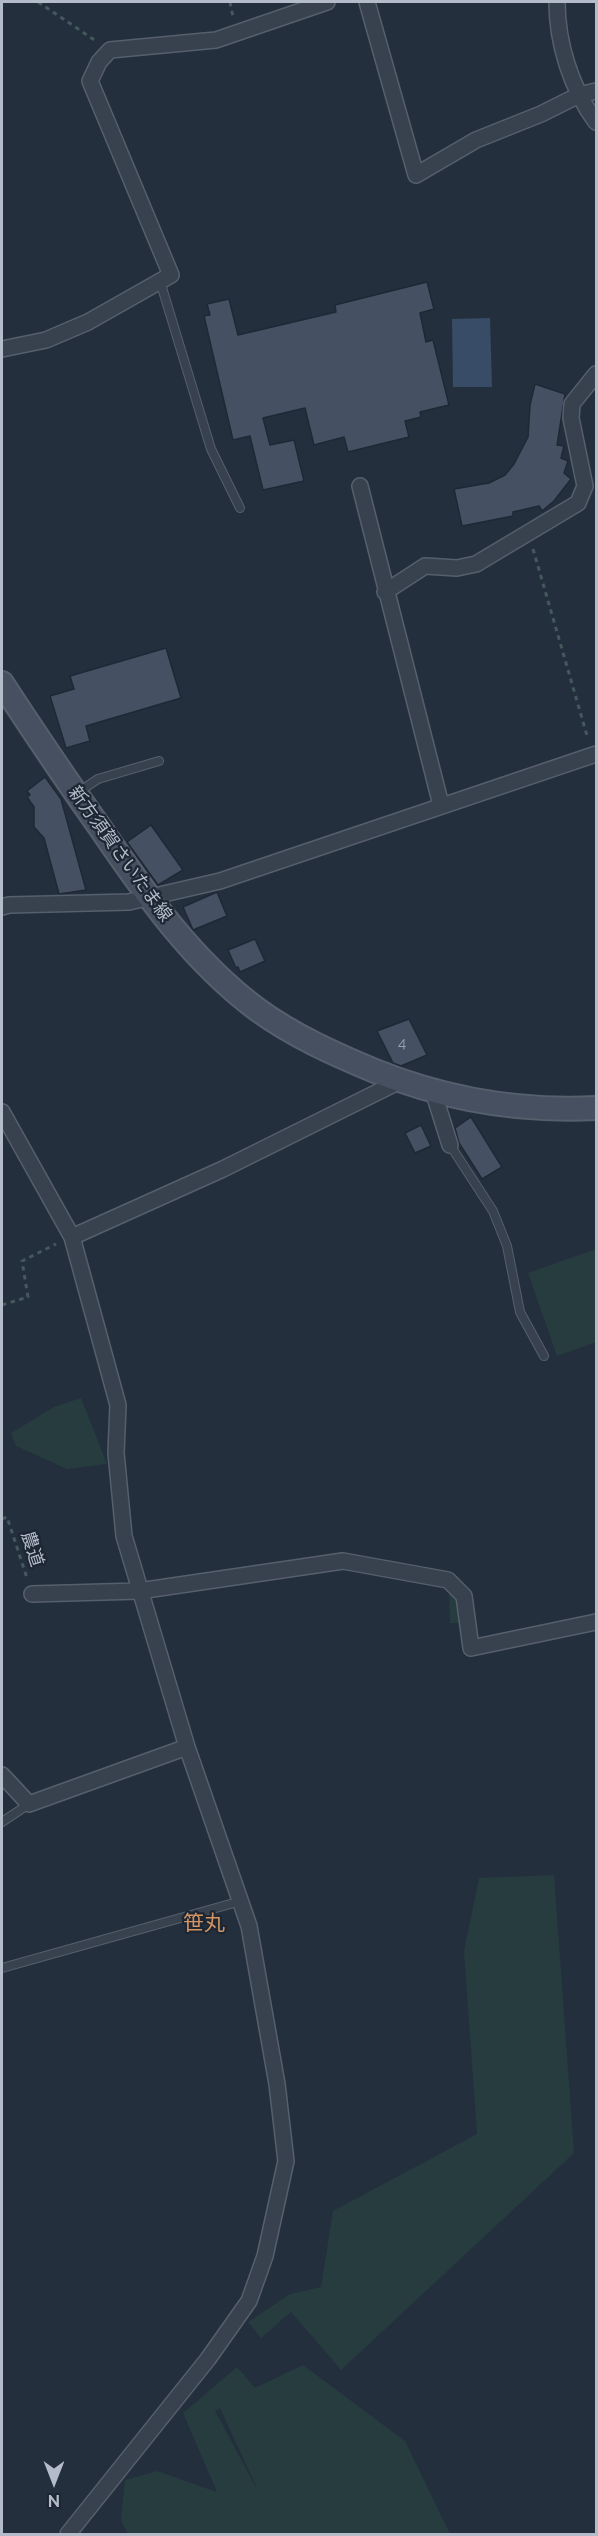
<!DOCTYPE html>
<meta charset="utf-8">
<style>
body{margin:0}
#map{position:relative;width:598px;height:2536px;overflow:hidden;background:#242f3e;font-family:Raleway,sans-serif}
canvas{display:block}
.frame{position:absolute;inset:0;border:3px solid #b4bcc9;pointer-events:none}
.north{position:absolute;left:24px;top:2452px;width:60px;height:60px;-webkit-text-stroke:4px #1d2633;paint-order:stroke;rotate:180deg;font-size:16px;font-weight:700;line-height:24px;text-align:center;color:#b4bcc9}
.north::after{content:'';display:block;margin:auto;width:21px;height:27px;background:#b4bcc9;clip-path:polygon(50% 0,100% 100%,50% 72%,0 100%)}
</style>
<div id="map">
<canvas width="598" height="2536"></canvas>
<div class="frame"></div>
<div class="north">N</div>
</div>
<script>
const g = document.querySelector('canvas').getContext('2d');
g.lineJoin = 'round';
function paint(path, color) { g.fillStyle = color; g.fill(path, 'evenodd'); }
function trace(path, color, width, dash) { g.strokeStyle = color; g.lineWidth = width; g.lineCap = dash ? 'butt' : 'round'; g.setLineDash(dash || []); g.stroke(path); }
function drawText(font, color, halo, rows, align = 'center') {
  g.font = font + ' Raleway,"Noto Sans JP",sans-serif'; g.lineWidth = 4.5; g.setLineDash([]); g.textBaseline = 'middle'; g.strokeStyle = halo; g.fillStyle = color; for (const [text, x, y, turn = 0] of rows) {
    g.save(); g.translate(x, y); g.rotate((+turn || 0) * Math.PI / 180); g.textAlign = isNaN(turn) ? turn : align; if (halo) g.strokeText(text, 0, 0); g.fillText(text, 0, 0); g.restore();
  }
}
const green = new Path2D(`
 M596,1249V1342L557,1356L528,1273Z
 M81,1398L107,1464L67,1469L16,1446L11,1433L54,1407Z
 M449,1592L459,1602L461,1623H450Z
 M554,1875L574,2153L341,2370L291,2312L261,2338L248,2322L290,2294L321,2287L333,2211L477,2134L464,1951L479,1878Z
 M303,2365L405,2441L450,2534H128L121,2520L125,2480L157,2471L217,2492L183,2413L237,2367L255,2388ZM220,2408L256,2486V2487L215,2411Z`);
const water = new Path2D(`
 M490,318L492,387H453L452,319Z`);
const building = new Path2D(`
 M427,282L434,309L420,313L426,342L433,340L449,405L420,412L421,417L405,421L409,437L348,452L344,437L314,445L305,408L263,418L270,445L294,440L304,481L263,490L250,436L233,440L204,316L210,315L207,304L229,299L238,335L336,312L335,305Z
 M535,384L565,394L557,445L564,446L561,458L568,461L564,473L571,479L554,501L542,511L539,506L513,512V516L462,526L454,489L489,483L505,475L514,464L528,437L530,405Z
 M166,648L181,698L86,726L90,741L66,748L50,696L74,689L70,676Z
 M45,777L61,799L86,890L59,894L44,838L34,827V807L27,797L30,795L27,791Z
 M151,825L183,870L158,885L127,842Z
 M217,892L227,916L193,930L183,907Z
 M255,939L265,961L240,972L238,967L236,968L228,950Z
 M409,1019L427,1055L401,1066L393,1063L377,1031Z
 M471,1117L502,1167L482,1179L459,1143L455,1128Z
 M421,1125L431,1146L415,1153L405,1133Z`);
const path = new Path2D(`
 M38,2L96,41
 M230,2L233,17
 M533,549L588,739
 M2,1305L28,1297L22,1261L56,1244
 M2,1519L7,1517L27,1578`);
const lane = new Path2D(`
 M160,281L211,449L240,508
 M77,793L98,779L159,761
 M450,1145L493,1211L507,1246L520,1312L544,1356
 M2,1822L29,1804
 M2,1968L241,1901`);
const street = new Path2D(`
 M367,2L416,175L476,140L541,114L579,95L596,91
 M557,2C557,43 571,88 596,122
 M2,349L46,340L88,322L171,275L90,81L99,62L110,50L216,40L327,2
 M360,486L441,805
 M385,592L425,566L457,568L476,564L578,503L585,486L571,418L572,404L596,374
 M2,907L9,905L129,902L220,881L596,754
 M433,1091L450,1145
 M2,1112L72,1237L118,1405L116,1453L124,1536L187,1747L249,1926L277,2084L286,2161L265,2256L249,2301L208,2359L68,2534
 M72,1237L223,1169L400,1081
 M32,1594L139,1591L343,1561L448,1580L464,1596L471,1648L596,1622
 M2,1775L29,1804L187,1747`);
const secondary = new Path2D(`
 M2,683C34,732 67,781 101,829C146,895 193,962 258,1010C294,1036 334,1054 375,1071C445,1099 520,1112 596,1108`);
const numberNames = [
 ["4",402,1043]
];
const streetNames = [
 ["新方須賀さいたま線",120,854,54],
 ["農道",32,1549,72]
];
const quarterNames = [
 ["笹丸",204,1924]
];
paint(green, '#263c3f');
paint(water, '#394c67');
paint(building, '#455162');
trace(building, '#1f2835', 1.5);
trace(lane, '#565f6c', 10);
trace(street, '#565f6c', 18);
trace(secondary, '#565f6c', 26);
trace(path, '#44595c', 3, [4.5, 4.5]);
trace(lane, '#38414e', 8);
trace(street, '#38414e', 15);
trace(secondary, '#465061', 22);
drawText('15px', '#98a1af', null, numberNames);
drawText('18px', '#b4bcc9', '#1d2633', streetNames);
drawText('21px', '#d59563', '#1d2633', quarterNames);
</script>
